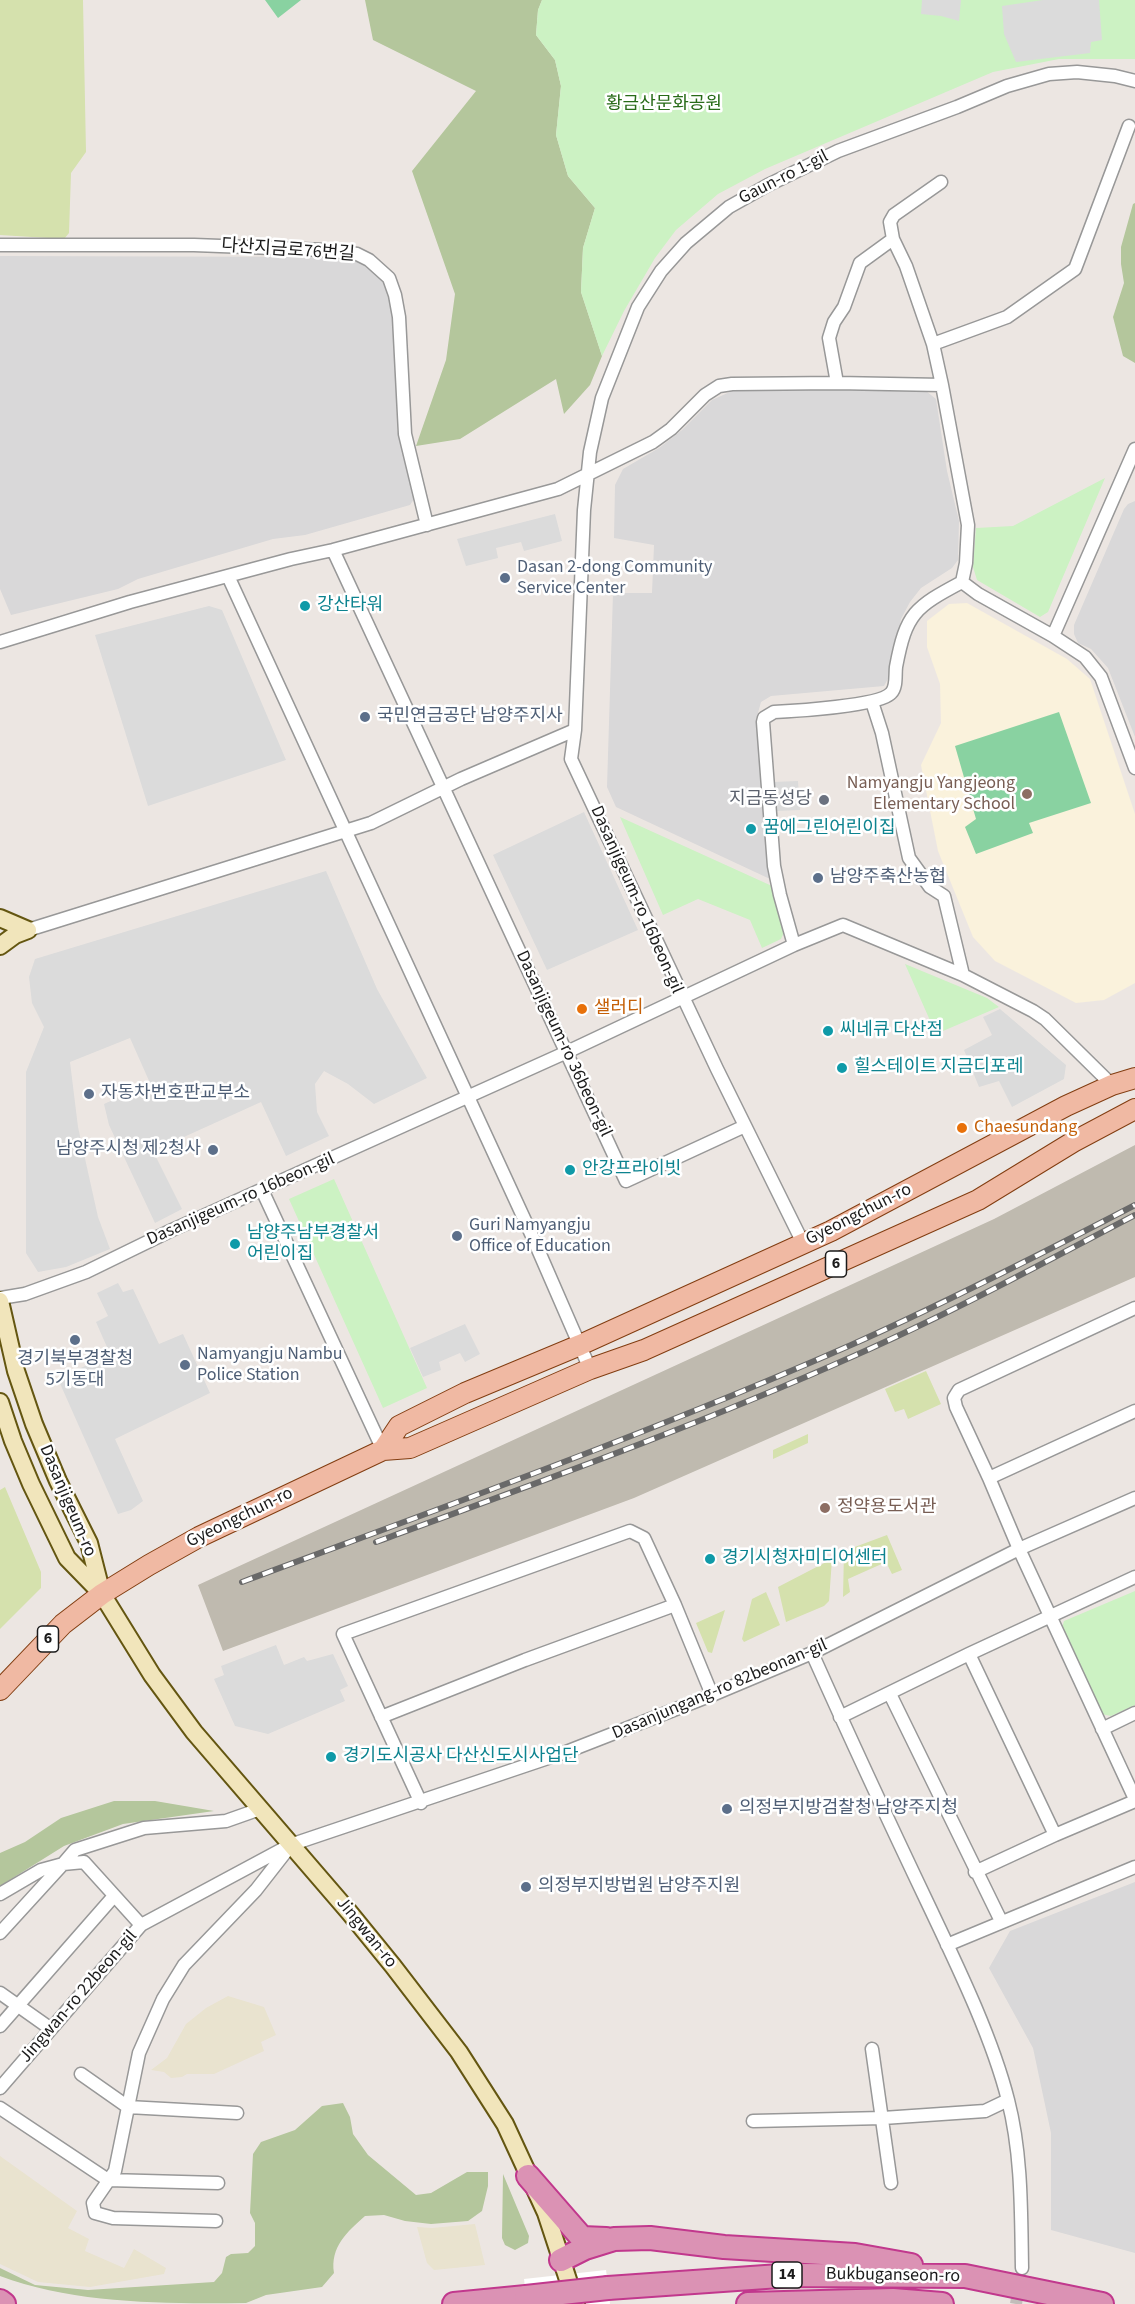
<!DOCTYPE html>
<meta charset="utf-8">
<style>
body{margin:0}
canvas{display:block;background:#ece6e2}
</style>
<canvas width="1135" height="2304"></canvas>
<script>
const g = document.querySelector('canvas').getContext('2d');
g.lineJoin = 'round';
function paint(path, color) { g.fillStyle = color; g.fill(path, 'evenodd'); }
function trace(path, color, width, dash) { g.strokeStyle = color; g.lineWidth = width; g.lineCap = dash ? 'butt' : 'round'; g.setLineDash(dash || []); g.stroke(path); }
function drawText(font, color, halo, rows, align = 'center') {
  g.font = font + ' "Source Sans 3","Noto Sans KR",sans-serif'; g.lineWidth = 5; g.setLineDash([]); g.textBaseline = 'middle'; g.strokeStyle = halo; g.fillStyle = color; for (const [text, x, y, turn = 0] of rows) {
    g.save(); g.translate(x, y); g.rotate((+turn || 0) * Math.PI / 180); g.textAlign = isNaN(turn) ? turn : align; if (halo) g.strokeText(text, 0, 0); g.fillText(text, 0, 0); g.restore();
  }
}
const residential = new Path2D(`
 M0,256L343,257L364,262L380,272L391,290L394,309L397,430L416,496L410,505L305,535L273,539L138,579L118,589L11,615L0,589Z
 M844,389L926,391L936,399L947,471L959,521L958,560L952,568L921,588L910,602L901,619L889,677L884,686L771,696L761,702L756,720L773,868L770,879L616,807L607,787L613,593H652L654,545L614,538L615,485L623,469L659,448L682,430L712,400L732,391Z
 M1135,501V737L1108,668L1091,649L1078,643L1074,634V625L1124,509L1128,504Z
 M1135,1882V2253L1051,2230V2133L1033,2048L989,1968L1010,1931Z`);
const education = new Path2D(`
 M967,603L1067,659L1090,679L1135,814V983L1104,1000L1076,1003L995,961L973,937L938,851L921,765L941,723L940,684L927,647V621L949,604Z`);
const construction = new Path2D(`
 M1135,1145V1277L634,1498L223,1651L198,1585L994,1219Z`);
const farmland = new Path2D(`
 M228,1996L264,2007L276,2035L261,2042L264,2051L214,2074H187L182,2077L171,2078L164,2072L151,2070L167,2058L186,2024L206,2008Z
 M0,2156L77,2211L68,2228L89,2239L85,2251L124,2268L134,2249L166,2268L164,2274L90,2287L38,2282L0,2264Z
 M475,2224L485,2265L434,2270L427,2263L417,2227L432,2228Z`);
const grass = new Path2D(`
 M0,0H83L86,152L71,173L69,233L64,239L0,235Z
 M926,1371L941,1404L908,1419L904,1409L895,1412L885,1389Z
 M808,1434V1443L773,1459V1450Z
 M5,1487L41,1572V1588L0,1629V1490Z
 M887,1535L902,1570L892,1574L886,1562L848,1579L850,1592L843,1597L844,1551Z
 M832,1559L829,1601L824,1606L786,1622L778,1587Z
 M766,1592L780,1625L744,1642L742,1639L752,1599Z
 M725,1610L712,1653L708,1652L696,1623Z`);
const forest = new Path2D(`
 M365,0H542L538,10L536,35L555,60L561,86L556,135L568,176L595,208L583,248L581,292L602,356L590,385L564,414L556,379L460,439L416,446L446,360L455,294L412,171L476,91L373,40Z
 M1135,203V363L1123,356L1113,317L1124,283L1121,264V247L1133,204Z
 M114,1801H155L214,1811L123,1824L64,1846L0,1886V1853L25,1842L61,1818Z
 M343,2103L350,2117L353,2134L368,2155L416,2195L431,2193L467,2172H488V2186L482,2211L468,2221L431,2224L405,2221L384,2215L365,2216C347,2232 330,2247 334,2273L322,2287L266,2295L246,2303C165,2304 75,2304 0,2276V2268L35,2285L88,2290L214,2282L222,2273L226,2257L231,2254L248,2253L255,2246V2223L250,2213L253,2154L261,2142L295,2130L322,2106Z
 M503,2174L529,2236L528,2243L515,2250L505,2245L502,2238Z`);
const park = new Path2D(`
 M542,0H1135V59H1059L993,72L765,169L718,194L676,230L655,258L624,311L602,356L581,292L583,248L595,208L568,176L556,135L561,86L555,60L536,35L538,10Z
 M1105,478L1048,612L1040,617L977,580L973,567L976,528L1013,526Z
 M620,817L772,886L785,930L781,939L762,948L750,920L698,899L663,915Z
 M905,964L987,998L999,1007L936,1034Z
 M334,1179L427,1388L383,1408L289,1199Z
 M1135,1591V1705L1111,1716L1101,1714L1062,1628L1064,1621Z`);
const pitch = new Path2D(`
 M265,0H301L278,18Z
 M1059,712L1091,803L1029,823L1033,833L976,854L965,827L976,819L955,746Z`);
const parking = new Path2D(`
 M922,0H961L959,21L941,16L921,14Z
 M1043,0H1099L1102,40L1091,42L1090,53L1016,62L1004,34L1002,6Z
 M555,514L562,541L524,551L521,542L496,548L498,558L466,566L457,539Z
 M209,606L222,610L286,760L148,806L95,635Z
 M798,781L800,810L775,811L773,782Z
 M584,812L638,930L547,970L493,855Z
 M326,871L377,989L427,1078L374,1104L348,1084L324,1071L315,1084L317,1112L329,1136L286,1156L261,1102L153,1151L182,1209L155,1223L109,1125L104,1104L150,1083L130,1038L70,1062L78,1127L98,1217L110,1249L66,1267L38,1272L26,1253V1072L44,1027L32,1003L29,977L35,959Z
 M1000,1009L1066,1065L1064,1079L1012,1107L999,1081L979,1087L964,1050L992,1035L983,1017Z
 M118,1283L123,1292L133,1289L159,1344L183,1334L210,1393L115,1439L143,1501L131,1510L118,1514L58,1379L110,1354L96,1322L108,1316L97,1293Z
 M465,1324L480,1354L465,1362L460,1353L439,1362L441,1370L423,1377L410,1348Z
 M276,1645L284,1665L304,1657L307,1661L333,1654L348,1686L340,1690L345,1701L268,1734L235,1726L214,1679L224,1675L221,1666Z`);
const pier = new Path2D(`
 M606,2270L610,2304H527L524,2279Z`);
const streetTunnel = new Path2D(`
 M1016,2304L1022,2268`);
const street = new Path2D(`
 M0,245H194L326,250L357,254L369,260L389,278L395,295L399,317L405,434L427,525
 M933,344L906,266L893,239L890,222L894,215L941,182
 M837,383L829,338L834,322L844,307L860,263L893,239
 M942,385L933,344L1007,317L1075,269L1129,126
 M333,550L626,1181L745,1126
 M228,576L533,1238L590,1369
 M962,582L978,594L1053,636L1085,657L1101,677L1135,768
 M1053,636L1135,449
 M0,642L130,602L291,559L333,550L558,489L653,442L671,429L705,395L719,386L732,384L837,383L942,385L968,525L966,563L962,582C915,607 906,613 896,667C895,675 897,687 891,693C880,706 794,711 774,712L764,718L763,722L774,866L780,895L794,945L843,925L963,975L1033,1011L1045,1019L1112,1085
 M872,702L882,733L909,858L930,887L944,896L963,975
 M28,930L371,823L461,779L575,730
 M262,1190L383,1450
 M803,1243L717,1069L571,759L575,730L584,510L590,452L602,398L638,307L661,271L686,243L729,207L768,185L838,151L957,107L1007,86L1049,74L1077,72L1115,76L1135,81
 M0,1298L25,1294L86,1272L172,1230L567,1052L794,945
 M1135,1308L959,1390L954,1398L956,1407L989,1478L1019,1549L1135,1799
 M989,1478L1135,1411
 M812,1653C850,1738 889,1822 929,1906C957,1965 992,2037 1008,2100C1022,2154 1021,2212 1022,2268
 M969,1654L1055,1835
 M890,1694L1001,1921
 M381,1717L525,1660L675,1605
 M840,1717L969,1654L1135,1577
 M1102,1729L1135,1713
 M421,1803L343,1634L630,1531L644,1538L675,1605L712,1695
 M975,1872L1055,1835L1135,1801
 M0,1894L41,1870L63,1864L75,1850L144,1828L226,1821L260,1809
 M0,1933L63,1864L84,1862L141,1925
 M947,1945L1135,1867
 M0,1993L51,2029
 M0,2026L114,1896
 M872,2049L891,2183
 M81,2074L128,2107L237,2113
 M0,2088L141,1925L290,1845L566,1752L712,1695L812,1653L1019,1549L1135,1498
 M0,2108L108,2180L218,2183
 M753,2121L883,2118L985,2111L1008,2100
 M216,2221L113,2218L95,2213L93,2203L115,2171L139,2053L163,1999L184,1965L256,1890L288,1849`);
const secondary = new Path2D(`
 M0,918L28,930
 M0,946L15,935L28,930
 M0,1301L16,1371L34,1424L58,1481L89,1543L102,1594
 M0,1402L13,1441L31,1484L67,1558L102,1594L152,1675L194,1732L349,1912L393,1966L459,2052L505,2124L546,2213L576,2304`);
const primary = new Path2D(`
 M383,1450L399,1426L465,1393L580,1345L831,1231L1066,1106L1112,1085L1135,1078
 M0,1690L63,1624L102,1594L149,1565L199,1537L383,1450L410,1448L590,1369L644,1350L978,1200L1073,1142L1135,1109`);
const highway = new Path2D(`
 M528,2176L582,2238L606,2239
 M561,2260L585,2248L614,2239L650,2238L724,2247L855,2255L911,2265
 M608,2288L794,2275L965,2276L1102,2304
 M0,2301L4,2304
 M454,2304L526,2297
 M748,2304L893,2300L942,2304`);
const rail = new Path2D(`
 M376,1542C537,1483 699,1425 856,1355C951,1313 1043,1263 1135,1215
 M242,1582C446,1506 651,1433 851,1345C947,1302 1041,1254 1135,1205`);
const highwayBridge = new Path2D(`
 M526,2297L608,2288`);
const markers = [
 [505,578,6,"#5c6f8a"],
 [305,606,6,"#0f9aa8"],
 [365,717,6,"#5c6f8a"],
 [1027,794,6,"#8d6e63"],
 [824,800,6,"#6b7280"],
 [751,829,6,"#0f9aa8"],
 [818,878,6,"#5c6f8a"],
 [582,1009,6,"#e8710a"],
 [828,1031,6,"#0f9aa8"],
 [842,1068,6,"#0f9aa8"],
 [89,1094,6,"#5c6f8a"],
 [962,1128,6,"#e8710a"],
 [213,1150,6,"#5c6f8a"],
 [570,1170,6,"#0f9aa8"],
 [457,1236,6,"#5c6f8a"],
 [235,1244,6,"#0f9aa8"],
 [75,1340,6,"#5c6f8a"],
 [185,1365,6,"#5c6f8a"],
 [825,1508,6,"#8d6e63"],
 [710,1559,6,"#0f9aa8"],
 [331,1757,6,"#0f9aa8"],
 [727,1809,6,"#5c6f8a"],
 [526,1887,6,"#5c6f8a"]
];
const shields = [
 [836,1264,21],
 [48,1639,21],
 [787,2275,30]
];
const shieldNames = [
 ["6",836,1264],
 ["6",48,1639],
 ["14",787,2275]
];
const parkNames = [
 ["황금산문화공원",664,105]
];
const streetNames = [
 ["Gaun-ro 1-gil",784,178,-27],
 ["다산지금로76번길",288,251,4],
 ["Dasanjigeum-ro 16beon-gil",636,900,66],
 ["Dasanjigeum-ro 36beon-gil",563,1044,65],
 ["Dasanjigeum-ro 16beon-gil",241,1200,-24],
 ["Gyeongchun-ro",859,1215,-27],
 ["Dasanjigeum-ro",67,1501,67],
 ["Gyeongchun-ro",240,1518,-26],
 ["Dasanjungang-ro 82beonan-gil",720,1690,-23],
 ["Jingwan-ro",366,1933,51],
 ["Jingwan-ro 22beon-gil",79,1997,-49],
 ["Bukbuganseon-ro",893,2276,1]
];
const serviceNames = [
 ["Dasan 2-dong Community",517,568],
 ["Service Center",517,589],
 ["국민연금공단 남양주지사",377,717],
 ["남양주축산농협",830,878],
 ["자동차번호판교부소",101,1094],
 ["남양주시청 제2청사",201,1150,"right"],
 ["Guri Namyangju",469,1226],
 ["Office of Education",469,1247],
 ["Namyangju Nambu",197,1355],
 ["Police Station",197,1376],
 ["경기북부경찰청",75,1360,"center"],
 ["5기동대",75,1381,"center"],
 ["의정부지방검찰청 남양주지청",739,1809],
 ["의정부지방법원 남양주지원",538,1887]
];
const cultureNames = [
 ["강산타워",317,606],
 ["꿈에그린어린이집",763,829],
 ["씨네큐 다산점",840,1031],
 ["힐스테이트 지금디포레",854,1068],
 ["안강프라이빗",582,1170],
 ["남양주남부경찰서",247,1234],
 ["어린이집",247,1255],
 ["경기시청자미디어센터",722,1559],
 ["경기도시공사 다산신도시사업단",343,1757]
];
const educationNames = [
 ["Namyangju Yangjeong",1015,784],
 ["Elementary School",1015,805],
 ["정약용도서관",837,1508,"left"]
];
const worshipNames = [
 ["지금동성당",812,800]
];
const foodNames = [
 ["샐러디",594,1009],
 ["Chaesundang",974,1128]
];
paint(residential, '#d9d8d9');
paint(education, '#faf2dc');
paint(construction, '#bfbaaf');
paint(farmland, '#e9e3cf');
paint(grass, '#d5e1ad');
paint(forest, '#b4c69c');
paint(park, '#ccf2c3');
paint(pitch, '#89d2a1');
paint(parking, '#dbdbdb');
paint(pier, '#fff');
trace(streetTunnel, '#c2bdba', 12, [12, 6]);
trace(street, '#989898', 15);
trace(secondary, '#645611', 20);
trace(primary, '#823d11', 22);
trace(highway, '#c1388d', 26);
trace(street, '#fff', 12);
trace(secondary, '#f1e5bb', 16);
trace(primary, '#f0b9a3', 20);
trace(highway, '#db92b4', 22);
trace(rail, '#696969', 6);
trace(rail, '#fff', 4, [11]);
trace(highwayBridge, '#c1388d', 26, []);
trace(highwayBridge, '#db92b4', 22);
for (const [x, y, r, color] of markers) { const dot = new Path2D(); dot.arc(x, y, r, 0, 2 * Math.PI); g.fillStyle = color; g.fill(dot); trace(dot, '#fff', 2); }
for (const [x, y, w] of shields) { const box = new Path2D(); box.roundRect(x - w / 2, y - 13, w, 26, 4.5); g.fillStyle = '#fff'; g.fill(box); trace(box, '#1b1b1b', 1.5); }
drawText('bold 16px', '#1b1b1b', null, shieldNames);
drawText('18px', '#286b18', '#fff', parkNames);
drawText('18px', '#1b1b1b', '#fff', streetNames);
drawText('18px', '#4e5e75', '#fff', serviceNames, 'left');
drawText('18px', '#0d838f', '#fff', cultureNames, 'left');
drawText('18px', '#785e54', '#fff', educationNames, 'right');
drawText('18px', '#5b616d', '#fff', worshipNames, 'right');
drawText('18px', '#c56008', '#fff', foodNames, 'left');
</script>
